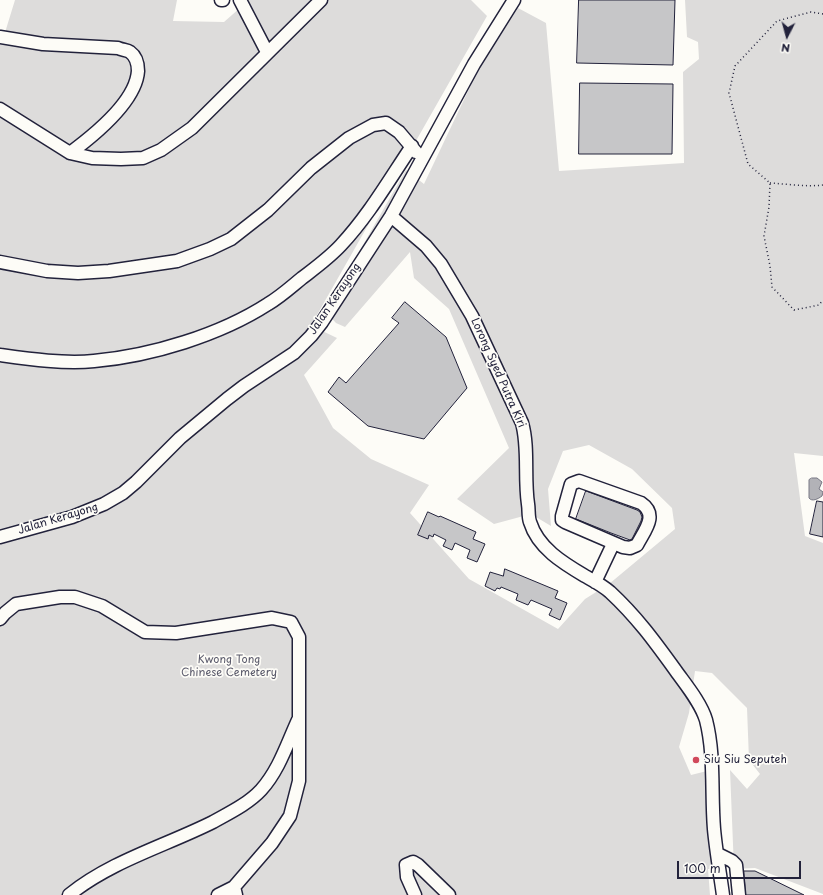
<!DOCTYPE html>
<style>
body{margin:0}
#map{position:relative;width:823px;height:895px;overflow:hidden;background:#fdfcf7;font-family:"Playpen Sans",sans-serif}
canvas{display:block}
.north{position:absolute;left:767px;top:16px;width:40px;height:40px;-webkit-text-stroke:3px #fdfcf7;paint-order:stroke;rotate:186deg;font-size:11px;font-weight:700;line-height:16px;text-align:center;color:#22223b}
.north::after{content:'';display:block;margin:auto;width:14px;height:18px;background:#22223b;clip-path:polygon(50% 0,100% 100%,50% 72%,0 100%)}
.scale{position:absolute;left:677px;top:861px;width:124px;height:18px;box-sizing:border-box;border:2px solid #22223b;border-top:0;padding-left:5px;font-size:12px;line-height:14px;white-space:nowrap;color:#22223b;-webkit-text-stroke:3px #fdfcf7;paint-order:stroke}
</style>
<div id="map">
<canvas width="823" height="895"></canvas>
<div class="north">N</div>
<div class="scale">100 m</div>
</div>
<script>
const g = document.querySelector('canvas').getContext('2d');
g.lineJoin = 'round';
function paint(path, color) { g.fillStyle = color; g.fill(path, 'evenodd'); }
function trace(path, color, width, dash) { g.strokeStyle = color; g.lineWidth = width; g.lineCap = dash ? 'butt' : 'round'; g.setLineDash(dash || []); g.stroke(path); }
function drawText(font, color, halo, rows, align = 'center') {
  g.font = font + ' "Playpen Sans",sans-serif'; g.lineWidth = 3.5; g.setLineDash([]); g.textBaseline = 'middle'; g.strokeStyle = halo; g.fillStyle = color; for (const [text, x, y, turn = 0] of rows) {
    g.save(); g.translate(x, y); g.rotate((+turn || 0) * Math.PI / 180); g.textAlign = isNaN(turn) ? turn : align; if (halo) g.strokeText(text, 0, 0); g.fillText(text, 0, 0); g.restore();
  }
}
const green = new Path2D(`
 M15,0H177L173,21L224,22L249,0H471L487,16L305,336L314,327L337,338L304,375L333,428L371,459L429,485L410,513L469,579L558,629L585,599L609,584L675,529L672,508L632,469L589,445L563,451L548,489L551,526L531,514L494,524L457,499L509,448L449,309L414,278L410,252L345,327L336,323L325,311L406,170L424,184L478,70L518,8L546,23L559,171L684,163L683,72L699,59L698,42L687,37L685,0H823V456L794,453L805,536L823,543V894L755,868L734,869L730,770L747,789L760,774L749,760L747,708L712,673L695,671L689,713L679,747L691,775L707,771L717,869H708L710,895H0V39H3Z`);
const water = new Path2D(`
 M812,478H817L822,482L819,489L823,492L822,496C818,499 812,502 809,498V480Z`);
const building = new Path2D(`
 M579,0H675L673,65L577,63Z
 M580,83L673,84L672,154H579Z
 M405,302L446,337L467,388L424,439L368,426L328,392L339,377L346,383L399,323L392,318Z
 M586,491L637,510L640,512L642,517L641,521L632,539L630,540L611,533L576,519Z
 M817,501L823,502V537L810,534Z
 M428,512L439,517L440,516L476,532L473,539L485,544L477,562L467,558L470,550L455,543L452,550L443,546L446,540L434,534L433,537L429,535L428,539L418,535Z
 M505,569L558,591L555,598L567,603L560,620L549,615L552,609L531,600L528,605L516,600L518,594L501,587L500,589L497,588L495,591L485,586L490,572L503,576Z
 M744,871H755L804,895H746Z`);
const path = new Path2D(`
 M823,14L811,12L777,21L735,66L729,93L748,164L770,183L769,207L764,236L770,266L772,287L794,310L819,305L823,300
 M770,183C787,184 806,187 823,185`);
const minor = new Path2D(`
 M221,0H223
 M240,0L267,52
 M0,37L43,44L118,48C122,50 127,50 130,52C137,57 138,64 138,71C136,102 93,136 70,153
 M0,109L70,153L92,158L121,159L143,158L161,150L192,128L321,0
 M391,216L426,246L441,264L472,316L522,423C529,447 524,478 528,504C529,510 528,516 530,522C538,548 563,563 585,576C594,581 602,585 610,592C637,617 655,642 676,671C686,685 701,703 706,720C715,755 711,793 714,829C716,851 720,873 723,895
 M0,262L47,271L78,273L109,271L177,261L210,249L231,239L268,210L311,168L349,138L373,125L386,123L399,132L416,152
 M0,355C29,359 64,364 94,361C151,356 220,335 268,304C280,297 291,287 302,278C315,268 329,258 341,245C369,215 389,180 412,146
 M579,481L641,503C659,515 644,531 637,545L630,548L623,547L565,522L562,520V516L571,484Z
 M0,537L72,517L104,504L123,493L136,482L180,438L227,399L244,386L294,353L311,336L322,322L391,216L474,64L514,0
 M595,582L613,544
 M0,619L5,613L16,604L60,597H75L102,606L145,632L176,633L272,618L291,622L299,637V781L290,816L272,843L234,887L236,895
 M718,854L732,861L736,865L739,895
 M69,895C111,861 165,846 213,822C229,813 248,804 261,790C279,770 287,744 298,720
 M218,895L234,887
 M415,895L407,877L406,865L413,862L418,865L449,895`);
const markers = [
 [696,760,4,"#d1495b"]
];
const streetNames = [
 ["Jalan Kerayong",335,299,-56],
 ["Lorong Syed Putra Kiri",498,373,66],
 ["Jalan Kerayong",58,519,-17]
];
const parkNames = [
 ["Kwong Tong",229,660],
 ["Chinese Cemetery",229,673]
];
const poiNames = [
 ["Siu Siu Seputeh",704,760]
];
paint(green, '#dddcdb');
paint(water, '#b2b2b7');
trace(water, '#787885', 1);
paint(building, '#c6c6c8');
trace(building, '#22223b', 1);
trace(minor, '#22223b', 15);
trace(path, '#22223b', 1.5, [1, 3]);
trace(minor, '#fdfcf7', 12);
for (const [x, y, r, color] of markers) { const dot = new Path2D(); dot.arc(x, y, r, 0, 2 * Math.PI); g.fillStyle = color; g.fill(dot); trace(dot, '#fdfcf7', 1.5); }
drawText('11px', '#22223b', '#fdfcf7', streetNames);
drawText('11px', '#5a5a6b', '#fdfcf7', parkNames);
drawText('11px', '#22223b', '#fdfcf7', poiNames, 'left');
</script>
